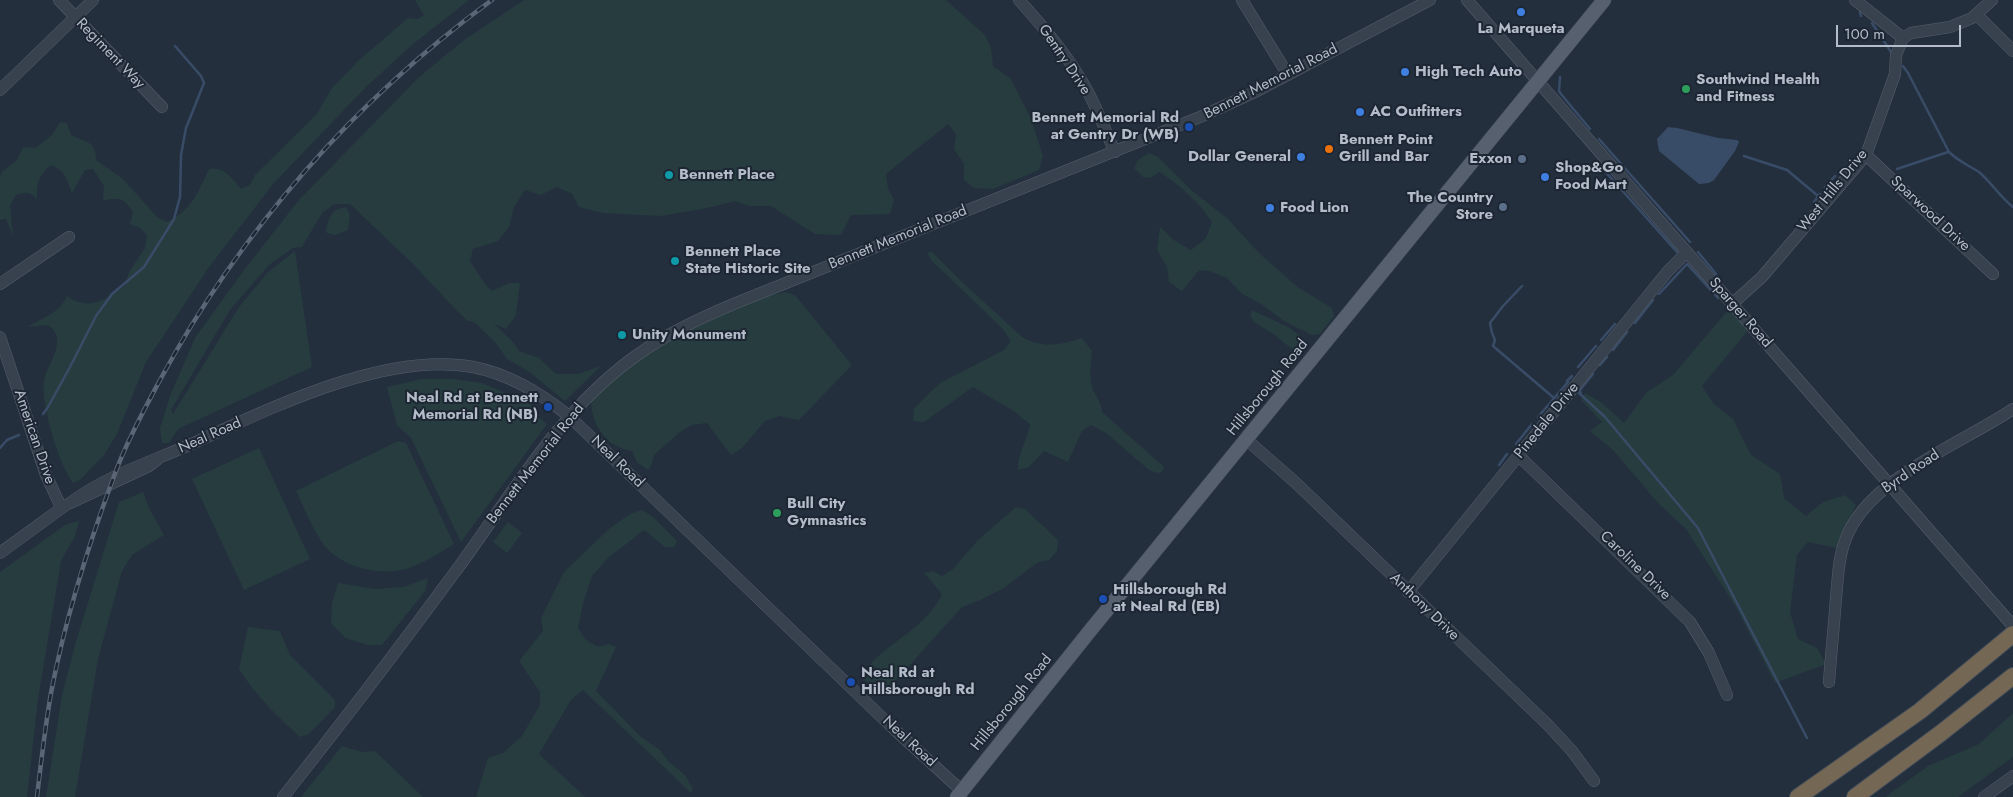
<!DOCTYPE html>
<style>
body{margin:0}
#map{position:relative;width:2013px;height:797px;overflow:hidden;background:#242f3e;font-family:Jost,sans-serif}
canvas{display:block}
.scale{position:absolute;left:1836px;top:25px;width:125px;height:22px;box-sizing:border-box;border:2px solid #b4bcc9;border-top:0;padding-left:6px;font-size:15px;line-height:18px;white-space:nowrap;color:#b4bcc9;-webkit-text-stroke:4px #1d2633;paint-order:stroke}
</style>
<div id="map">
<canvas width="2013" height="797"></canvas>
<div class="scale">100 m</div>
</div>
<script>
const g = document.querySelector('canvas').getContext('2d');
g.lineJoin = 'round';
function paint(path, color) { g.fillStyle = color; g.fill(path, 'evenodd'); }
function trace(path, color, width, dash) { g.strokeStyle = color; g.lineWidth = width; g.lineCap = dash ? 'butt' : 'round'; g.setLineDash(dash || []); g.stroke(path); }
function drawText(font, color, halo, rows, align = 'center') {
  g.font = font + ' Jost,sans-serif'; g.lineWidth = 4; g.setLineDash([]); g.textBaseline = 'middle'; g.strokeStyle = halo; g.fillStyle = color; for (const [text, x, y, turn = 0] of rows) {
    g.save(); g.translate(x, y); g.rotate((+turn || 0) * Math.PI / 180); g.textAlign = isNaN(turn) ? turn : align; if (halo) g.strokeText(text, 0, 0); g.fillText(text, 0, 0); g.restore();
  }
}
const green = new Path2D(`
 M415,0H469L413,44L366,87L274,183L209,267L146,362L117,434L104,455L80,480L73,483C59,465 40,402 44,380C47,366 58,354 57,340C57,333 53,328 47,325L28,327C43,317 60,313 67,296C90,312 105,299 125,286L129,272L145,248L147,235L140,228L130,224L133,213C124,197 120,197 103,201L104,186L93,169L85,170L72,193C67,180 65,170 51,165C39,175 36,184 37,199C29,191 26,192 16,195L10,205L13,236L6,219L0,220V176L3,171L17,160L23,147L35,148L52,135L60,122L67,123L71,135C86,143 96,140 96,160L123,179L157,217L167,222C192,210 198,192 209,169C224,166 232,178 241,189L250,185L255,175L316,115L332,88L359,60L408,18L418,19L424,15Z
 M524,0H946L985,35L991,48L993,66L1011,79L1031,119L1043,156L1039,170L993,189L974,188L964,180V164L954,149L956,134L948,124L886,174L888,188L894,200L890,214L851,215L841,235L815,234L771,206H749L735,201L707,208L661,216L603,213L579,207L572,194L557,187L541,195L525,190L514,207L509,227L498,241L473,249L470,261L485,284L492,291L509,283H520L516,315L506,329L494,324L513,342L519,351L539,358L556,374H578L601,366L565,401L528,371L507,359L495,342L474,322L468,321L459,313L412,263L350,204H334L322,213L302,247L293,248L269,265L230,310L171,410L173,414L239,307L268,272L295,251L312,367L178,429L169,443H162L160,428L170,396L195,338L244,270L299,200L418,78L464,40Z
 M1149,153L1158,157L1191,190L1228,219L1260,254L1299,288L1332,308L1334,316L1320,334L1312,335L1284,321L1261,304L1242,294L1227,278L1209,271L1199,270L1182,291L1169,282L1167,267L1157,250L1160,227L1174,240L1191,250L1206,238L1212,222C1200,203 1179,184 1159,172L1151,178L1143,177L1134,168L1138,160Z
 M346,207L350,215L348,230L335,235L327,233L326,230C330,216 331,209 346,207Z
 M932,252L961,281L1021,336C1041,349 1060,345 1082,338L1092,351C1091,363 1089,376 1092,387C1095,396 1102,402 1102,412L1164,467L1162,472L1157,473L1149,470L1106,433L1091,425L1082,431L1068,462L1044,451L1029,467L1018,470C1017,454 1028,440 1030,424L1012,410L973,387L924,422L913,421L914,408L940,383L1004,350L1011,341L1002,328L931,260L927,253Z
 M785,292L795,295L852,365L799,420L780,416L765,421L742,448L731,455L707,423L692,425L680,432L654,455L652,464L648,470L637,462L632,451C606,447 592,426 591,401L637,356L699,324L761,297Z
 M1730,308L1749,329L1702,386L1714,404L1733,419L1751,455L1780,474L1784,498L1806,516L1823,502L1845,495L1856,505L1837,548L1808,542L1797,555L1790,612L1798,639L1817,648L1826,664L1775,683L1736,607L1686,529L1658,503L1613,450L1590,431L1602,422L1581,400L1585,393L1602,403L1624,423L1646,393L1673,375Z
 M1252,310L1290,328L1306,341L1305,347L1298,354L1275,335L1254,322L1250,316Z
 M422,379H454L482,383L531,404L536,415L547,424L461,542L411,438L397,425L387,387Z
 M398,441L406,443L454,544C439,553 423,564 406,569C379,576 343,568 325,546C312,530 305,509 296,491Z
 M259,448L310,559L244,590L192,479Z
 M143,492L150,510L164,535L132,555L122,571L98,659L75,797H46L62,695L75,645L119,502Z
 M1016,507L1025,509L1058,540L1057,551L1049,560L1038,562L1004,588L980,600L962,607L900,676L881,694L872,687L862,677C866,671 869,665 874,660C897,638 928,624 942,594L924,573L933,571L942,576L952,570L978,540Z
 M642,510L653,517L677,541L674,547H665L644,530L608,558L592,576L583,603L578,628L585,639L598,647L609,644L616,647L596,691L641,737L660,750L668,761L685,775L693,789L691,793L583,690L571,700L539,754L585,797H476L488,758L503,753L522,736L540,705V692L519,661L543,631L541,618L564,572L610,528L630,514Z
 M79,521L75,536L61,561L38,699L27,797H0V572L65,525Z
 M508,522L522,533L507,553L493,542Z
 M428,578L425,591L382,645H368L345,638L331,623L332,603L338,583L376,589L403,587Z
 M248,627L280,631L290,655L335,700V707L309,734L300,737C277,716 256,696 239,669Z
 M2013,713V757L1958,797H1885L1928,766L1979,744Z
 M342,746L362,752L375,751L423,797H301Z`);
const water = new Path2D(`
 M1668,127L1677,128L1718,138L1737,140L1739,142L1735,151L1714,180L1709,183L1699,184L1659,151L1657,139Z`);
const stream = new Path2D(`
 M1860,12L1861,16
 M1872,23L1891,52
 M1903,66L1908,73L1949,152C1958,161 1968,165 1979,172C1991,182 2000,197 2013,207
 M1560,77L1559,91L1561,94L1590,129
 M1599,139L1690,242
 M1744,156L1787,170L1818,196
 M1603,169L1677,252
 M1897,169L1948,152
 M1825,187L1835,176
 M1814,202L1820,194
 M1698,252L1716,274
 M1522,286L1503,306L1490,323L1492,333L1495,340L1493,346L1554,398
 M1659,294L1687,264L1718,298
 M1635,323L1653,300
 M1601,340L1615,324
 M1613,350L1627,332
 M1600,365L1607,357
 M1578,367L1596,346
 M1567,381L1572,376
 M1579,393L1605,417L1698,528L1807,738
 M1581,395L1580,390L1593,374
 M43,414L48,407L70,367L96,316L112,294L144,267L174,219L180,197L181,155L186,128L204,83L201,76L175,46
 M1538,417L1568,382
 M1516,444L1532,424
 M0,448L7,440L19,435
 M1499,465L1507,454`);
const minor = new Path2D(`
 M59,0L162,107
 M1019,0C1045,29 1070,58 1088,92C1098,111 1106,132 1115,152
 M1242,0L1288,75
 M1467,0L2013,626
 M1855,0L1903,38
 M1977,15L2013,51
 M0,90L93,0
 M1866,155L1993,274
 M0,284L69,237
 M1732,304L1762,277L1866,155L1895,74L1896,55L1903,38L1911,33L1950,27L1972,18L1992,0
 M0,337L46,475L61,507
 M1247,440L1296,483L1547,724L1572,751L1594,781
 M1519,456L1690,622L1709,653L1727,695
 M158,459L149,466L70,503C107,475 154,461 196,442C273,407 387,351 473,367C509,374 542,394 570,417L895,730L962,791
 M0,553L66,505
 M1408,592L1668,271L1687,252
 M1829,682C1831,654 1834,626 1836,598C1838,579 1838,559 1845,541C1866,479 1961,444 2013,409
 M283,797C342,723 399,648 455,572C507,502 552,422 621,367C656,339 695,320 736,303L1200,117L1257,91L1430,0
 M1984,797L2013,776`);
const major = new Path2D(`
 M957,797L1089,632L1604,0`);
const highway = new Path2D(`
 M1798,797L1920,711L2013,634
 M1855,797L1941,733L2013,676`);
const rail = new Path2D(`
 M37,797C41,762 45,728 51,693C65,620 87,549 113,479C125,445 143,412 160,380C241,230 354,101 492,0`);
const markers = [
 [1521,12,5,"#3f7fe0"],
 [1405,72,5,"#3f7fe0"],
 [1686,89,5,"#2e9e5b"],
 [1360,112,5,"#3f7fe0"],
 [1189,127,5,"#1a4fb4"],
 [1329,149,5,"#e8710a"],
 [1301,157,5,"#3f7fe0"],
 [1522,159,5,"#5c6f8a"],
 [669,175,5,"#0f9aa8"],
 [1545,177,5,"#3f7fe0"],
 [1503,207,5,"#5c6f8a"],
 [1270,208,5,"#3f7fe0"],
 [675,261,5,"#0f9aa8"],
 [622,335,5,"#0f9aa8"],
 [548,407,5,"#1a4fb4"],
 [777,513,5,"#2e9e5b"],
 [1103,599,5,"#1a4fb4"],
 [851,682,5,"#1a4fb4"]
];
const poiNames = [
 ["La Marqueta",1521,29,"center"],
 ["High Tech Auto",1415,72],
 ["Southwind Health",1696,80],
 ["and Fitness",1696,97],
 ["AC Outfitters",1370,112],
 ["Bennett Memorial Rd",1179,118,"right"],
 ["at Gentry Dr (WB)",1179,135,"right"],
 ["Bennett Point",1339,140],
 ["Grill and Bar",1339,157],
 ["Dollar General",1291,157,"right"],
 ["Exxon",1512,159,"right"],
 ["Shop&Go",1555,168],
 ["Food Mart",1555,185],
 ["Bennett Place",679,175],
 ["The Country",1493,198,"right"],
 ["Store",1493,215,"right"],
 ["Food Lion",1280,208],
 ["Bennett Place",685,252],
 ["State Historic Site",685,269],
 ["Unity Monument",632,335],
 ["Neal Rd at Bennett",538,398,"right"],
 ["Memorial Rd (NB)",538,415,"right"],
 ["Bull City",787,504],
 ["Gymnastics",787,521],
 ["Hillsborough Rd",1113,590],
 ["at Neal Rd (EB)",1113,607],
 ["Neal Rd at",861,673],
 ["Hillsborough Rd",861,690]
];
const streetNames = [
 ["Regiment Way",110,54,46],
 ["Gentry Drive",1064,60,56],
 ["Bennett Memorial Road",1271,82,-27],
 ["West Hills Drive",1833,191,-51],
 ["Sparwood Drive",1930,214,43],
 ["Bennett Memorial Road",898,238,-22],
 ["Sparger Road",1740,313,49],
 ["Hillsborough Road",1268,388,-51],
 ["Pinedale Drive",1547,421,-51],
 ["Neal Road",210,436,-24],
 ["American Drive",34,437,71],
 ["Neal Road",617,462,44],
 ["Bennett Memorial Road",536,464,-52],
 ["Byrd Road",1911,472,-34],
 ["Caroline Drive",1635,566,44],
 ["Anthony Drive",1424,607,44],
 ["Hillsborough Road",1012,703,-51],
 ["Neal Road",909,742,43]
];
paint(green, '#263c3f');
paint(water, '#394c67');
trace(stream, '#394c67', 2.5);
trace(minor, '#565f6c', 12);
trace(major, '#414a57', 15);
trace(highway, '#434c59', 18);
trace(minor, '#38414e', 11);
trace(major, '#56606e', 14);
trace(highway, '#746855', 16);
trace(rail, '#5a6575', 4.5);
trace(rail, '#1d2633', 2.5, [8]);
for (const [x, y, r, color] of markers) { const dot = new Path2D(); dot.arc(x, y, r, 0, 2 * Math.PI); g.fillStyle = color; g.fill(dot); trace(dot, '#1d2633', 2); }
drawText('bold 15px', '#b4bcc9', '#1d2633', poiNames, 'left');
drawText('15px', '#b4bcc9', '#1d2633', streetNames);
</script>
